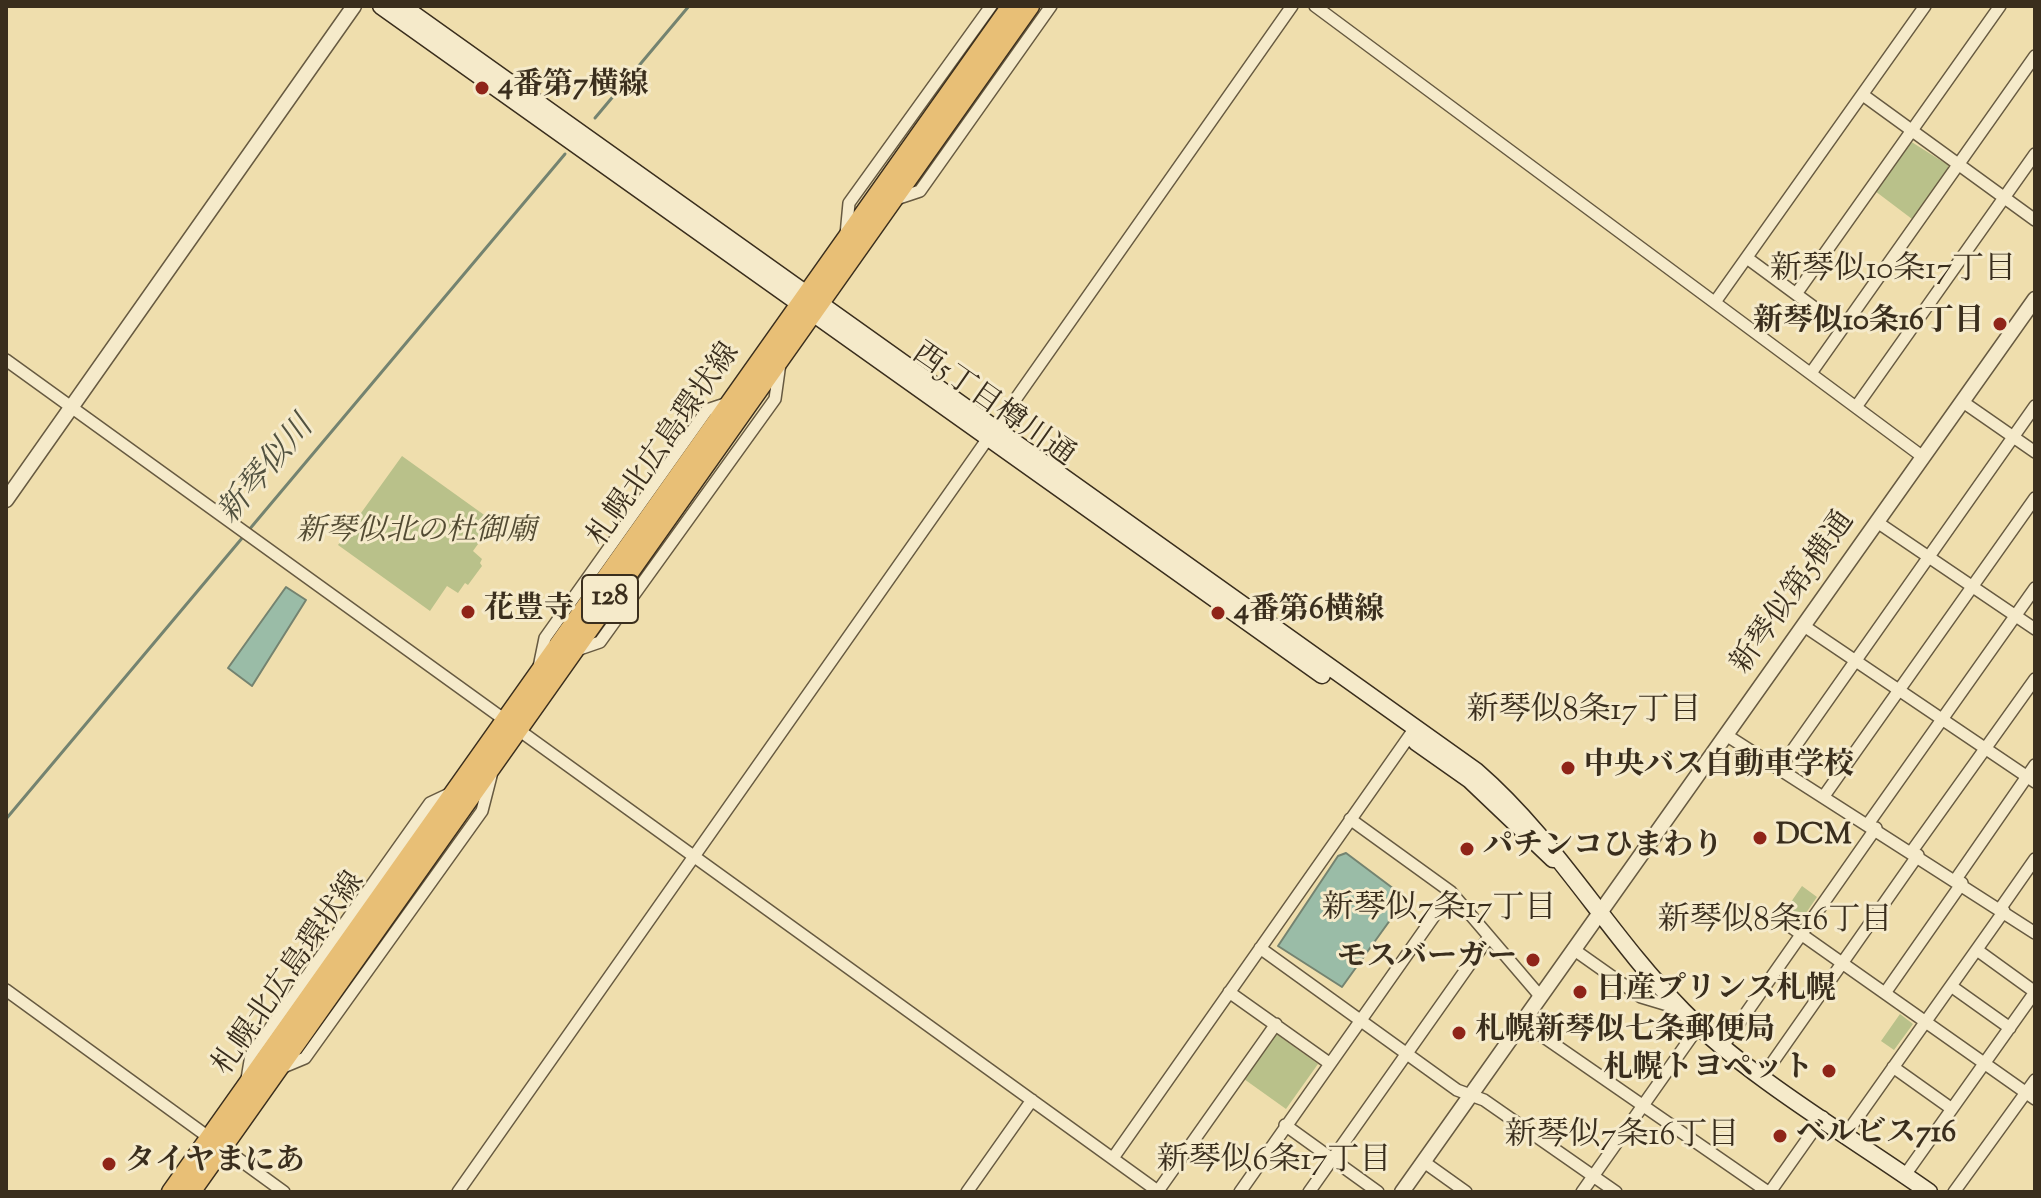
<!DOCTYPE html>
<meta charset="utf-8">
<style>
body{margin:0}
#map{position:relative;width:2041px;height:1198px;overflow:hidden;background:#efdead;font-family:"Sorts Mill Goudy",serif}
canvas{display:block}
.frame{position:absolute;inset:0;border:8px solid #3a2e1d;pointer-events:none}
</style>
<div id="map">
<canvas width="2041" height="1198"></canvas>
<div class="frame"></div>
</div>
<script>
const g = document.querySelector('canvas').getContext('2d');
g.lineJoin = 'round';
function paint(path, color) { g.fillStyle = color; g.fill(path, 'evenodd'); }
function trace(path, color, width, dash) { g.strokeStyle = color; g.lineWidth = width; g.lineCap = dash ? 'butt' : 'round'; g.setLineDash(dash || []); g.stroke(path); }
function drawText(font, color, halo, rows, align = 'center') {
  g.font = font + ' "Sorts Mill Goudy","Noto Serif JP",serif'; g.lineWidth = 6; g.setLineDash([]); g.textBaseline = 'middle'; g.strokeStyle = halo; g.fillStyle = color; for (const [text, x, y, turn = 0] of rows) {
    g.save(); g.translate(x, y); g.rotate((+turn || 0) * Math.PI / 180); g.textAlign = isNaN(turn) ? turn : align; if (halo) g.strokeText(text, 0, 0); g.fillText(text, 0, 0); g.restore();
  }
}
const green = new Path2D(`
 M1910,141L1948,165V170L1912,219L1875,191Z
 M402,456L494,522L473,551L482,559L480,563L482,566L468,585L465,583L458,593L447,586L430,611L338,545Z
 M1802,886L1817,897L1797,926L1782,915Z
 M1900,1014L1913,1024L1894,1050L1881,1041Z
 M1275,1033L1318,1064L1286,1109L1244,1079Z`);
const water = new Path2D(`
 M286,587L306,600L252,686L228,668Z
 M1346,853L1406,898L1342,987L1278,946L1338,856Z`);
const stream = new Path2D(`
 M595,118L689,6
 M248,531L565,154
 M6,819L243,537`);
const minor = new Path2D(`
 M1315,6L1923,457
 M1863,95L2035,220
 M893,200L920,191L1051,6
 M846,235L849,203L991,6
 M1747,258L1842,328
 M1796,294L2000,6
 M1715,302L1925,6
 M6,360L1159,1192
 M1811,373L2035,56
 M1963,402L2035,452
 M1856,407L2035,154
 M1877,522L2035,629
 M1804,626L2035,782
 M574,651L600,642L775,399L780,363
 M539,667L545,638L707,410L728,403
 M1726,735L2035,933
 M1780,768L2035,406
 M1824,796L2035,498
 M1350,819L1451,892L1540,996
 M1868,824L2035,588
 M1912,851L2035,679
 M1956,879L2035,765
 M2000,909L2035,859
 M1781,920L2035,1099
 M1260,948L1457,1090L1484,1100L1616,1192
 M1573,949L1641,997L1681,1009
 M1977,950L2035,992
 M1951,986L2010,1028
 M6,990L284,1192
 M1229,992L1329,1063
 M1885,993L1962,883
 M1522,1022L1768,1192
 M1723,1046L1876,828
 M1893,1067L1952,1109
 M281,1068L305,1058L482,811L491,776
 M1763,1076L1918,855
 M247,1079L251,1055L430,803L449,794
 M1285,1125L1378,1192
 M1846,1134L2004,911
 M1113,1158L1415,728
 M1424,1162L1466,1192
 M1905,1175L2035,992
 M1158,1191L1276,1024
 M458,1192L1292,6
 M967,1192L1032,1100
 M1240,1192L1451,892
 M1309,1192L1489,937
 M1582,1192L1699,1026
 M1770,1192L1823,1117
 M1954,1192L2035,1080`);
const tertiary = new Path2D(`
 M6,500L354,6
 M1402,1192L2035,299`);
const secondary = new Path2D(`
 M381,6L1322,675
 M402,6L1476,771C1557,841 1608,935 1683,1011C1749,1078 1851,1137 1929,1192
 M1416,742L1470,780L1553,859`);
const primary = new Path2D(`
 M171,1192L1011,6
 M191,1192L1030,6`);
const markers = [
 [482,88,8,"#8f2418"],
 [2000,324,8,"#8f2418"],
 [468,612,8,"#8f2418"],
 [1218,613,8,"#8f2418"],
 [1568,768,8,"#8f2418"],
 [1760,838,8,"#8f2418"],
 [1467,849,8,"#8f2418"],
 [1533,960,8,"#8f2418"],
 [1580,992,8,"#8f2418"],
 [1459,1033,8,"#8f2418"],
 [1829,1071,8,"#8f2418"],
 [1780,1136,8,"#8f2418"],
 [109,1164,8,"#8f2418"]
];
const shields = [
 [610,599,56]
];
const shieldNames = [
 ["128",610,599]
];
const poiNames = [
 ["4番第7横線",498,88],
 ["新琴似10条16丁目",1984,324,"right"],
 ["花豊寺",484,612],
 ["4番第6横線",1234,613],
 ["中央バス自動車学校",1584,768],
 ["DCM",1776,838],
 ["パチンコひまわり",1483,849],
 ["モスバーガー",1517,960,"right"],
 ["日産プリンス札幌",1596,992],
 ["札幌新琴似七条郵便局",1475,1033],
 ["札幌トヨペット",1813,1071,"right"],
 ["ベルビス716",1796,1136],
 ["タイヤまにあ",125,1164]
];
const streetNames = [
 ["西5丁目樽川通",992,407,35],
 ["札幌北広島環状線",666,446,-55],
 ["新琴似第5横通",1795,594,-55],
 ["札幌北広島環状線",291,975,-55]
];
const parkNames = [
 ["新琴似北の杜御廟",416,534]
];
const neighbourhoodNames = [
 ["新琴似10条17丁目",1893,273],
 ["新琴似8条17丁目",1584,714],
 ["新琴似7条17丁目",1439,912],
 ["新琴似8条16丁目",1775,924],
 ["新琴似7条16丁目",1622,1139],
 ["新琴似6条17丁目",1274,1164]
];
const waterNames = [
 ["新琴似川",268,472,-50]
];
paint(green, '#b9c18a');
paint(water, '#9abca7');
trace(water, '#748370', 2);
trace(stream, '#748370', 3);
trace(minor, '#675a41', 14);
trace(tertiary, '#675a41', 17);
trace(secondary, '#3a2e1d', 19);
trace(primary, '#3a2e1d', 21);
trace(minor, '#f5eaca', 11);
trace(tertiary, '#f5eaca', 14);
trace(secondary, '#f5eaca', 16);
trace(primary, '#e8bf76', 18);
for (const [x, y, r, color] of markers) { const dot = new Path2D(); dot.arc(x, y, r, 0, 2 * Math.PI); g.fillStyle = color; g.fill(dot); trace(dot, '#f5eaca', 3); }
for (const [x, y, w] of shields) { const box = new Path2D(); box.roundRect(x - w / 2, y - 24, w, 48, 6); g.fillStyle = '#f5eaca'; g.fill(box); trace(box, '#3a2e1d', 2); }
drawText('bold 28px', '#3a2e1d', null, shieldNames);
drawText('bold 30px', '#3a2e1d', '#f5eaca', poiNames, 'left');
drawText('30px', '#3a2e1d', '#f5eaca', streetNames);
drawText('italic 30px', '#534b33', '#f5eaca', parkNames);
drawText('32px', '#3a2e1d', '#f5eaca', neighbourhoodNames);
drawText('italic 32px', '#525240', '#f5eaca', waterNames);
</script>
